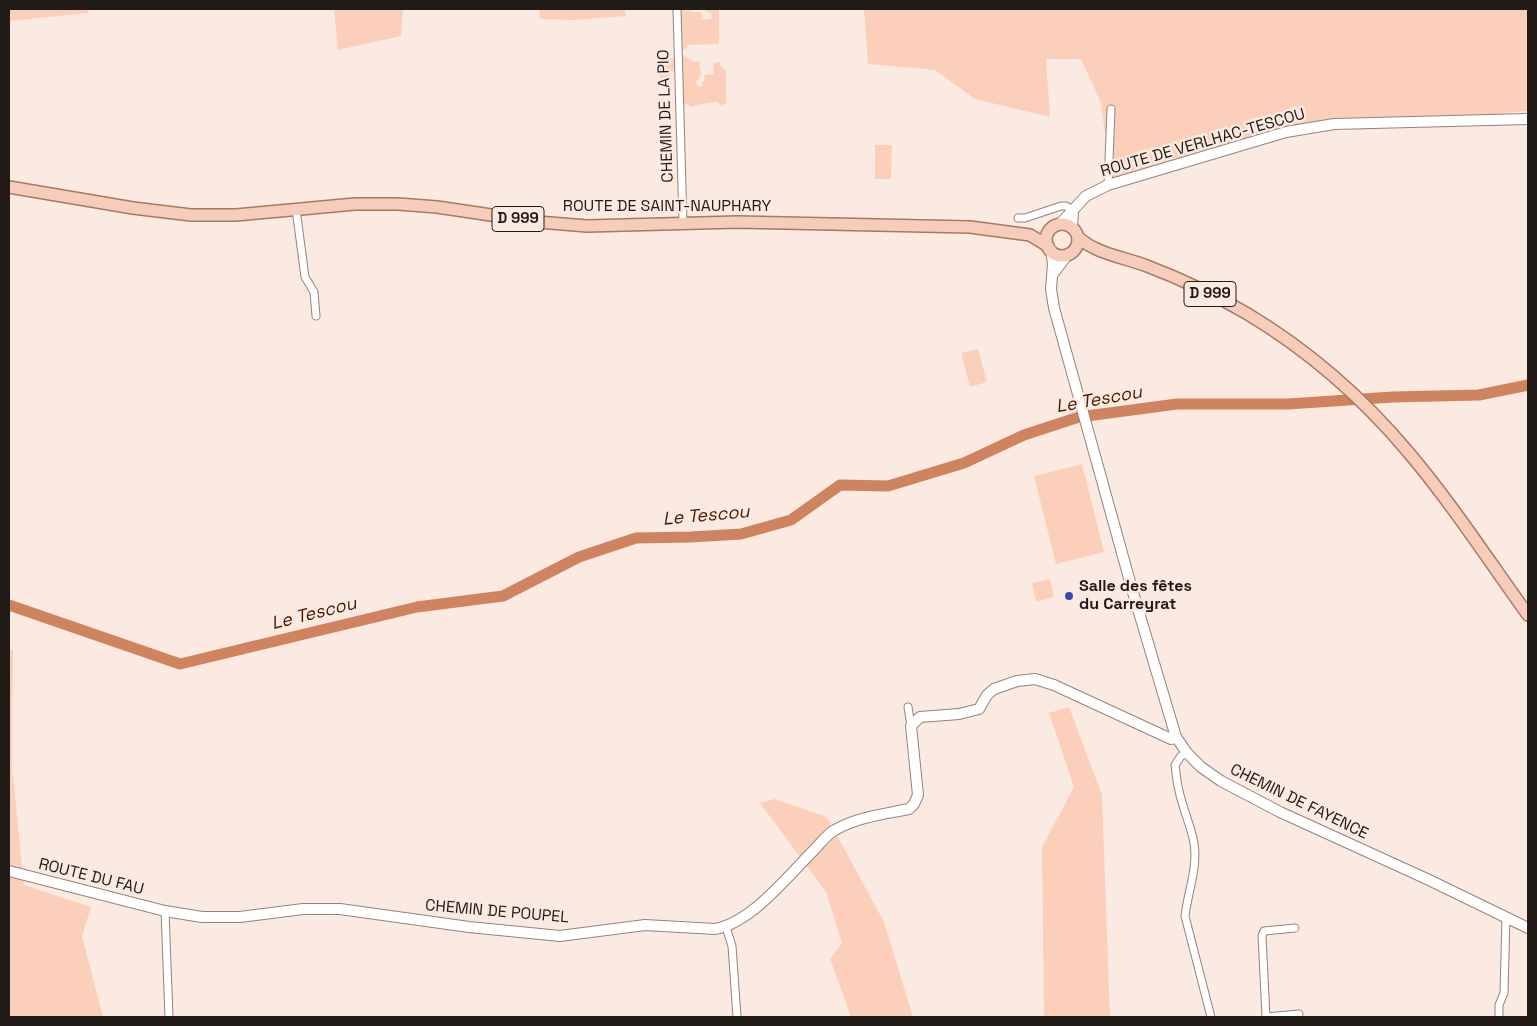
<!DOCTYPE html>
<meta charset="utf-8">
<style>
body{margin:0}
#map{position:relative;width:1537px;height:1026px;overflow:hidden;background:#fbeae2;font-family:"Space Grotesk",sans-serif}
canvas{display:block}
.frame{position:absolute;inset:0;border:10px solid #211b18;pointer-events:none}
</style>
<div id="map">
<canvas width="1537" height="1026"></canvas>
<div class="frame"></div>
</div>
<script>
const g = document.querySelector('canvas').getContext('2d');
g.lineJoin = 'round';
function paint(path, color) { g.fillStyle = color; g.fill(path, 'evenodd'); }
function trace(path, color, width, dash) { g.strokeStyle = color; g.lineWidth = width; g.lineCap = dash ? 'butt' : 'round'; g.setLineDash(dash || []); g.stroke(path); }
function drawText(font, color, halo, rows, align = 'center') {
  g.font = font + ' "Space Grotesk",sans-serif'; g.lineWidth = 5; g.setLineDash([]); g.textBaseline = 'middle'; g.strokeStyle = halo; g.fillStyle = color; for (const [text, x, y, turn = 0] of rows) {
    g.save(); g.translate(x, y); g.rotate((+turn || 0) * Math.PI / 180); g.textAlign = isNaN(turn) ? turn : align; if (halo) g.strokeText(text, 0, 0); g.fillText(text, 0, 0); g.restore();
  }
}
const green = new Path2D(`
 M9,9H88V13L9,21Z
 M334,9H403L401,36L338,50Z
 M539,9H625L626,16L574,20L540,19Z
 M679,9H685V11L688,10L692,12H701V20L712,19L711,13L706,12L707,9H719V44L688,45L686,49L681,50Z
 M864,9H1528V111L1452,118L1390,117L1307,124L1111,180L1101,103L1081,59H1046L1050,117L975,99L935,70L868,64Z
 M683,55L694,62L699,61L701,74L696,83L698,87L702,86V82L705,80L704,75L714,74L713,63L720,62V65L726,70V103L720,106L718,102L701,104L691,107L687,104L681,107C677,102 673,87 677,81C678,78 681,77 683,74L681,71H673L670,73L669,86L663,87L660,84C660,77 660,64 667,60C673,57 676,61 683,55Z
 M875,145H892L891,179H875Z
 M978,349L987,382L970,387L961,353Z
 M1082,464L1104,552L1056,564L1034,476Z
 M1050,579L1054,597L1036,602L1032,583Z
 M9,650H13L12,767L24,885L91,907L82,936L103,1017H9Z
 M1069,707L1102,795L1110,1017H1044L1042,847L1074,787L1049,713Z
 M775,799L827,817L884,922L913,1017H851L830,959L842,943L826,892L760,803Z`);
const river = new Path2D(`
 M9,605L180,664L417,607L503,596L579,557L636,538L691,537L741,534L791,520L840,485L888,486L964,463L1024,435L1079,417L1177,404H1288L1393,397L1479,395L1528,385`);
const street = new Path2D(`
 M677,9L683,223
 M1108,185L1111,109
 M296,209L305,277L314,292L316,316
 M1018,218H1025L1061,206H1066L1073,210
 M908,707L911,726
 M1187,753L1181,756L1175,765C1176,773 1177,783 1179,791C1183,809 1191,826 1194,843C1198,868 1188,891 1185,916L1211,1017
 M165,911L169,1017
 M726,927L732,946L737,1017
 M1266,1017L1262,936L1264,931L1295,928
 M1266,1017L1299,1014
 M1499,1017V1005L1504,993L1506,917`);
const secondary = new Path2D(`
 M1060,224L1086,196L1108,185L1286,132L1334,124L1528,119
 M1072,228L1073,210
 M1051,250L1053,264L1051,289L1054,308L1132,589L1176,737L1187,753L1201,767L1221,781L1280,812L1427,879L1528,928
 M1053,274L1068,254
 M9,871L165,911L202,917H240L303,909H340L469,927L560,936L645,925L715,929C752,922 787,877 813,851C820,844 827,834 835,830C857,817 884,814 909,809L914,804L918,795L911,726L920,717L959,714L979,709L987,695L994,689L1017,681L1035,679L1054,685L1171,739L1176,737`);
const primary = new Path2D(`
 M9,187L133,208L191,215H236L355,204H398L437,207L538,222L587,226L738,222L970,227L1030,235L1048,246
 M1046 240a16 16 0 1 1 32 0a16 16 0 1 1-32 0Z
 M1078,237C1096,254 1124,257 1147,266C1181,279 1215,295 1246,313C1308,350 1363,398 1409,453C1452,504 1489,561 1528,615`);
const markers = [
 [1069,596,5,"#3847ba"]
];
const shields = [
 [518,219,52],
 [1210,294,52]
];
const shieldNames = [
 ["D 999",518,219],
 ["D 999",1210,294]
];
const streetNames = [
 ["CHEMIN DE LA PIO",666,116,-92],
 ["ROUTE DE VERLHAC-TESCOU",1203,143,-16],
 ["ROUTE DE SAINT-NAUPHARY",667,207],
 ["CHEMIN DE FAYENCE",1299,802,26],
 ["ROUTE DU FAU",91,877,14],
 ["CHEMIN DE POUPEL",497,912,5]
];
const poiNames = [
 ["Salle des fêtes",1079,587],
 ["du Carreyrat",1079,605]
];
const waterNames = [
 ["Le Tescou",1099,400,-10],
 ["Le Tescou",706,516,-5],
 ["Le Tescou",314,614,-14]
];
paint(green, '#fccfbb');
trace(river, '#d0835f', 11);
trace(street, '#93837d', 9);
trace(secondary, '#93837d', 12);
trace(primary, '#a77963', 14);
trace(street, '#fff', 7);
trace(secondary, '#fff', 10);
trace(primary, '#f5cdba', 11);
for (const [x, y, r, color] of markers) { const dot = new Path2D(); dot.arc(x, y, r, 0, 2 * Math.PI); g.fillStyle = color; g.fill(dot); trace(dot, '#fbeae2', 2); }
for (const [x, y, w] of shields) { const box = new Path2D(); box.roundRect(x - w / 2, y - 12.5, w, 25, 4); g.fillStyle = '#fbeae2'; g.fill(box); trace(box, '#211b18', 1); }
drawText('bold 15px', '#211b18', null, shieldNames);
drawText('16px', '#211b18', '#fbeae2', streetNames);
drawText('bold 16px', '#211b18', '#fbeae2', poiNames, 'left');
drawText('italic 18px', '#4a1a00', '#fbeae2', waterNames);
</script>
